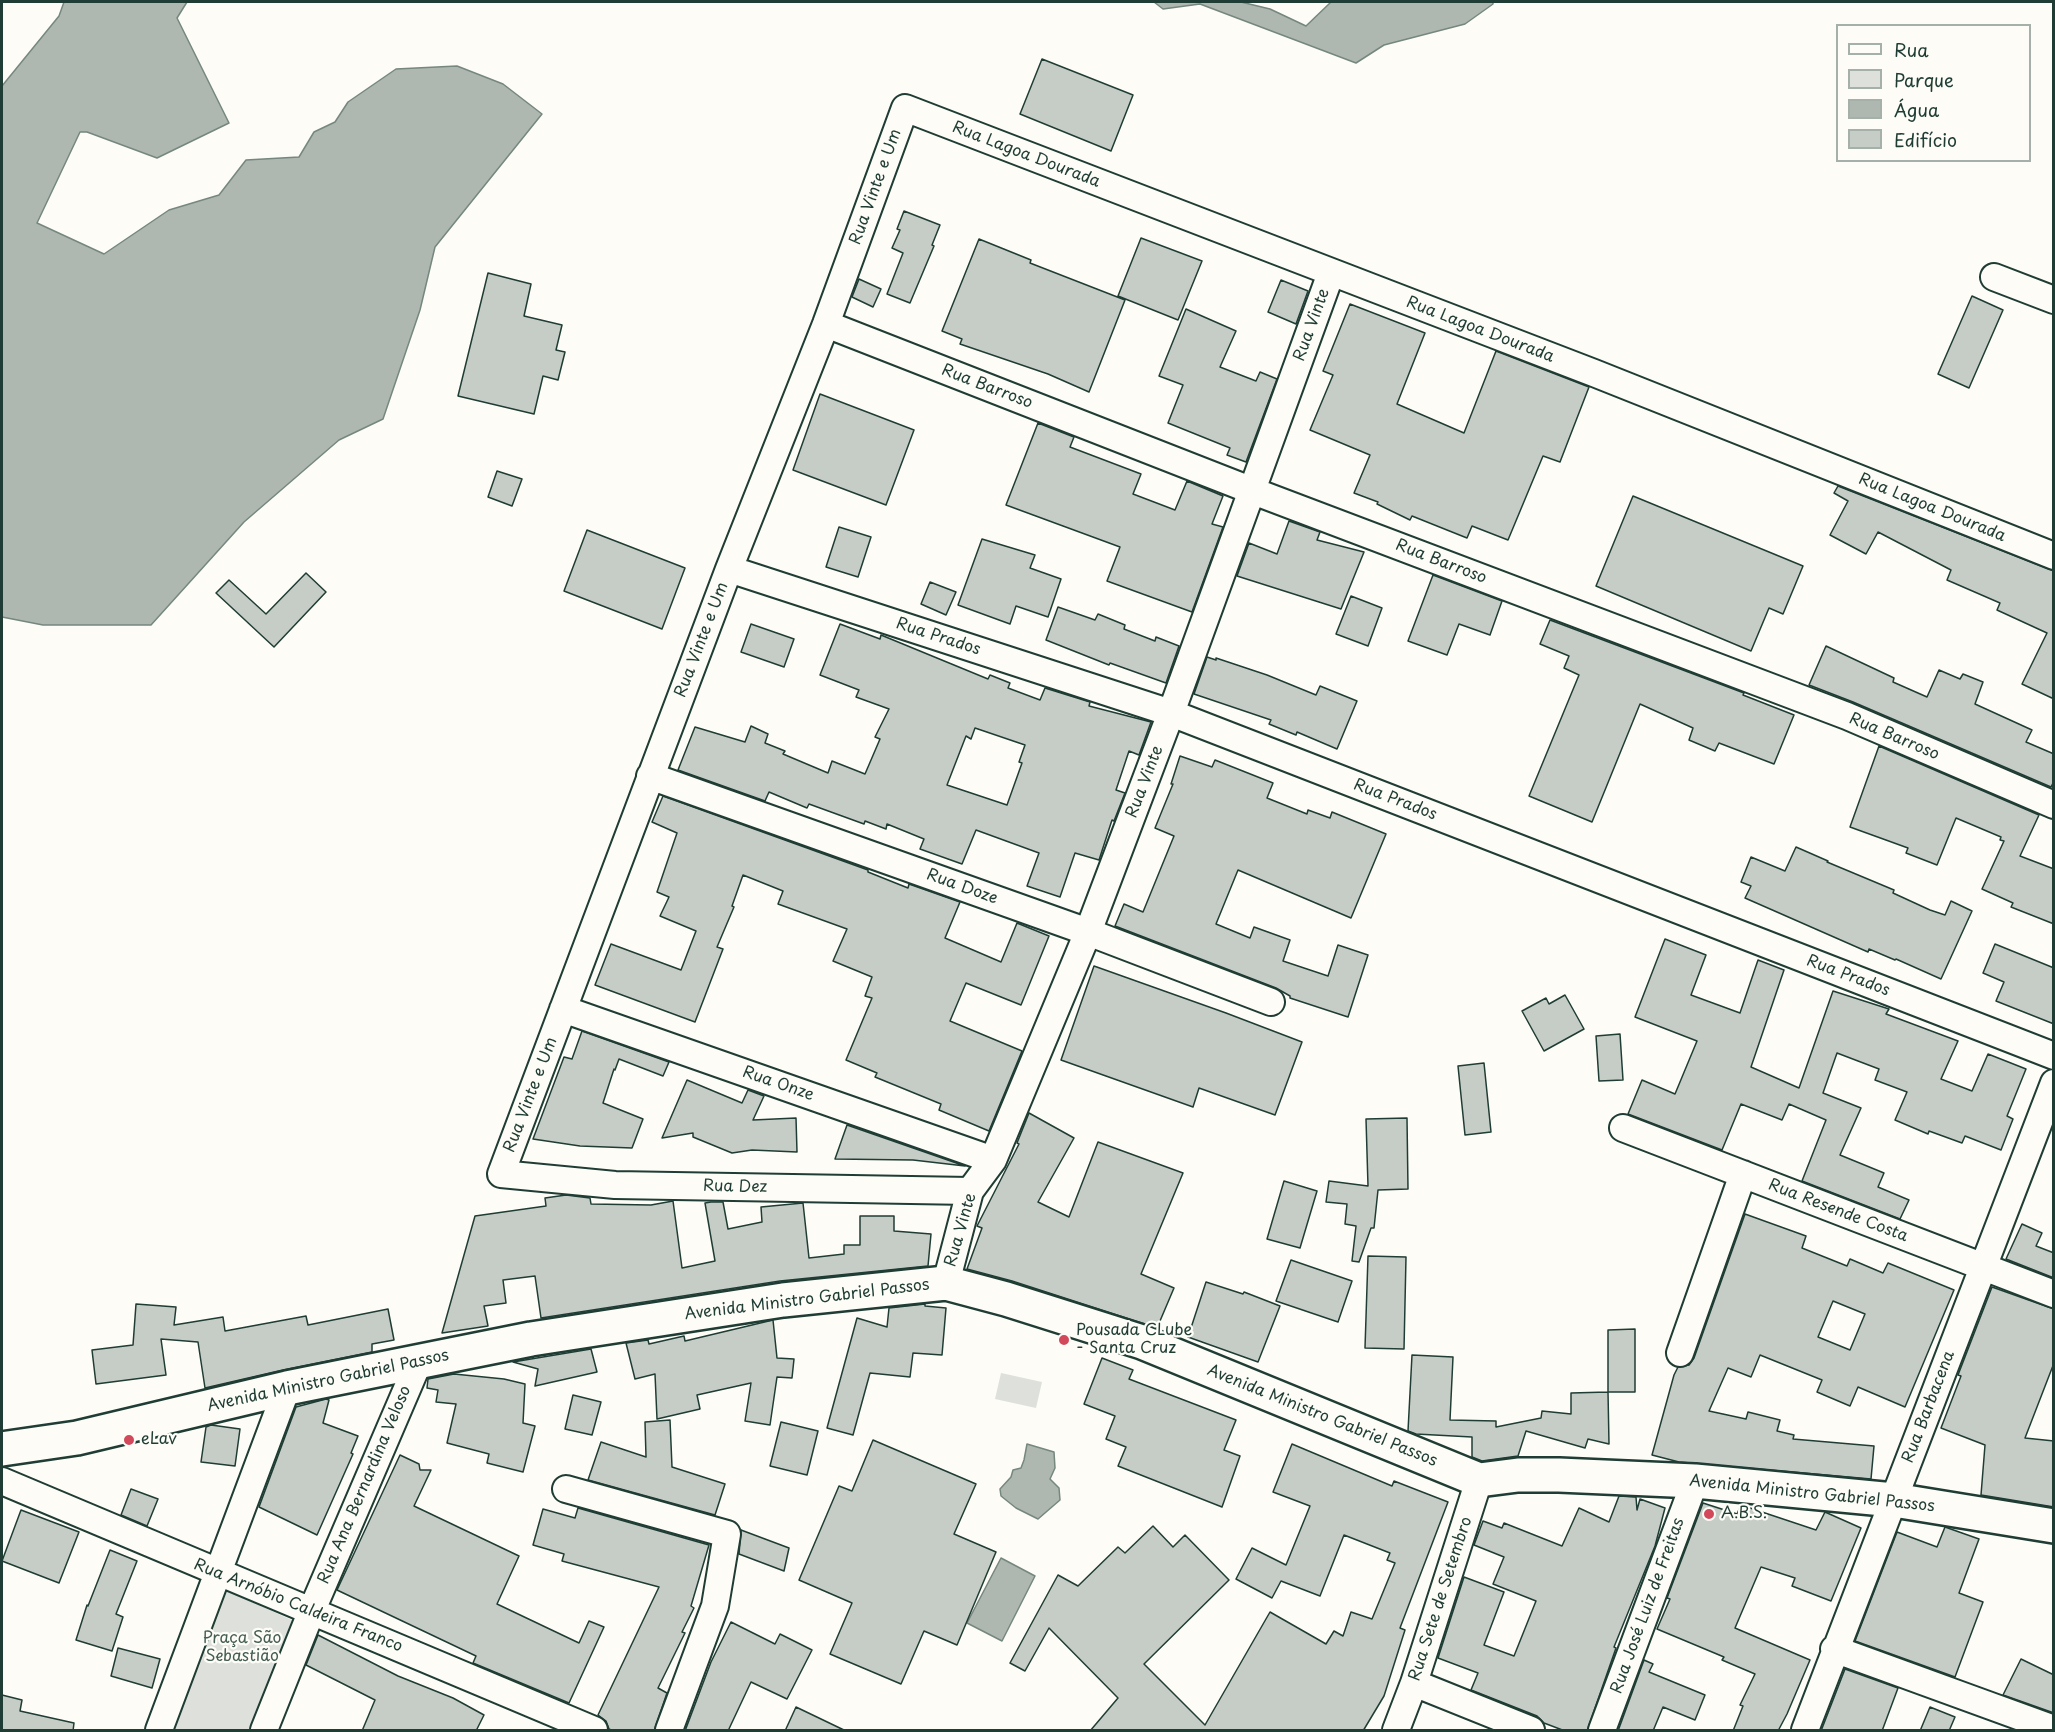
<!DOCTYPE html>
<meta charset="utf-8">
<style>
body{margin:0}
#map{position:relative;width:2055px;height:1732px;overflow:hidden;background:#fdfcf7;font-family:"Playpen Sans",sans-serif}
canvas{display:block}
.frame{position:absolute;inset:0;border:3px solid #1f3d34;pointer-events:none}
.legend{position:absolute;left:1836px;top:24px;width:195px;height:138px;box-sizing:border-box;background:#fdfcf7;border:2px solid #a4b0a9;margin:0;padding:8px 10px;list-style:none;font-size:18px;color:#1f3d34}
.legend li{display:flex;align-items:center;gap:12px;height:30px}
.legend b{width:30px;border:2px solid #a4b0a9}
</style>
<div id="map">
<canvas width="2055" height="1732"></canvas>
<div class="frame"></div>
<ul class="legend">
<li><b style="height:8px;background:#fdfcf7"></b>Rua</li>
<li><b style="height:16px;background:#dde0db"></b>Parque</li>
<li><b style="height:16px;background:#aeb8b1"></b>Água</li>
<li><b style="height:16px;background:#c6cdc7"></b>Edifício</li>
</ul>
</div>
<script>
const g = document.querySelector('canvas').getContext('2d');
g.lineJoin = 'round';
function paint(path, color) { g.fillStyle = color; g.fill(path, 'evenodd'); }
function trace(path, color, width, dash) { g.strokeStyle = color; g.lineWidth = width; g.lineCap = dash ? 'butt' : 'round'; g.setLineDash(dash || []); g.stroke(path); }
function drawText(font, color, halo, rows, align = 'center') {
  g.font = font + ' "Playpen Sans",sans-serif'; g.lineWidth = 4.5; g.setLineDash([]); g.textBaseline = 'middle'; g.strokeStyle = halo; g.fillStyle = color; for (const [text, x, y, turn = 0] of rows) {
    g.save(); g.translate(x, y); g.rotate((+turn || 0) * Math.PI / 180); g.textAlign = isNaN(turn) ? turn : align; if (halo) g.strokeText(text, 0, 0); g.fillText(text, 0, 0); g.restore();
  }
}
const green = new Path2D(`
 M1001,1373L1042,1382L1036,1408L995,1399Z
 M219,1587L296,1622L253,1730H171Z`);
const water = new Path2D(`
 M64,2H187L177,18L229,123L157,158L87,132H80L37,223L104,254L169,210L219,195L246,160L299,157L314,132L335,122L348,102L396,69L457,66L503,84L542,114L435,247L420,310L383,419L339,440L244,522L151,625H43L2,617V86L59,16Z
 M1154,2H1241L1270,9L1306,26L1331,2H1493V4L1465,24L1384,45L1356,63L1200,4L1163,9Z
 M1027,1444L1054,1452L1055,1468L1050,1479L1059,1488L1060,1500L1038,1519L1016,1508L1001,1496L1000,1489L1011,1477L1013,1470L1021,1468L1024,1460Z
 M1001,1558L1035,1576L1002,1641L967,1623Z`);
const building = new Path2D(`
 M1042,59L1133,95L1111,151L1020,114Z
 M904,211L940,225L932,245L934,246L910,303L887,294L903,253L892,248L900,230L897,229Z
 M1141,238L1202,261L1178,320L1118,296Z
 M979,239L1031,260L1030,263L1125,300L1089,392L1048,374L960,344L962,339L942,331Z
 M488,273L531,284L524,316L562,325L556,350L565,352L558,380L543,376L534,414L458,396Z
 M859,279L881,289L873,307L852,297Z
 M1281,280L1308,291L1296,324L1268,312Z
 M1972,296L2003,310L1969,388L1938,374Z
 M1350,304L1425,333L1397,404L1464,433L1496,351L1589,387L1560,462L1543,456L1508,540L1472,526L1467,538L1412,516L1410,520L1377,504L1378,502L1354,493L1370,455L1310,430L1333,375L1323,371Z
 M1186,309L1236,331L1220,367L1256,381L1260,372L1277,379L1246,462L1227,455L1230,448L1168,423L1183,385L1159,376Z
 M820,394L914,430L886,505L793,470Z
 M1038,423L1074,437L1070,447L1141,474L1133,494L1175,510L1187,481L1223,496L1212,524L1223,527L1192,612L1107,581L1120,547L1006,505Z
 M497,471L522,479L512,506L488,497Z
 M1838,486L2054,571V699L2022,684L2047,633L1997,610L2000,603L1947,580L1951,570L1878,532L1866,554L1830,535L1848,501L1834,493Z
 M1633,496L1803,566L1783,614L1769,608L1751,651L1596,586Z
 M1289,521L1320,532L1317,540L1364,552L1341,609L1237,576L1249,543L1277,554Z
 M839,527L871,537L858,577L826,567Z
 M587,530L685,568L662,629L564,591Z
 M982,539L1035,555L1030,568L1061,579L1048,617L1016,606L1010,624L958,605Z
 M306,573L326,592L274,647L216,593L229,580L266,614Z
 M1433,575L1502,601L1490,635L1459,624L1447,655L1408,641Z
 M930,582L956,592L946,615L921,604Z
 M1351,596L1382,608L1368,646L1336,634Z
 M1058,607L1095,620L1098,614L1125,625L1124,629L1155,641L1156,637L1179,646L1166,683L1110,663L1109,665L1046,640Z
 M1550,620L1744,693L1743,695L1794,715L1774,764L1719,743L1715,751L1689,740L1693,728L1640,704L1592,822L1529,796L1579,675L1564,668L1569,656L1540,644Z
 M751,624L794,639L784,667L741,652Z
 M840,624L880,639L881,635L988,679L990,675L1010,683L1008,688L1040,700L1045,688L1090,702L1089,706L1151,722L1139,755L1129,751L1116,790L1125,793L1114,821L1112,820L1099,860L1075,853L1060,897L1027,886L1039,853L976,830L962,864L920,849L924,839L887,824L886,829L865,821L864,824L809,804L807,808L769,792L765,801L678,770L695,727L745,742L751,726L768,734L765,743L785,751L783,754L828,773L832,761L865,774L880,739L875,737L889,709L856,697L859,690L820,675ZM975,728L1025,745L1019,762L1022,763L1007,805L947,785L966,736L971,739Z
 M1826,646L1894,678L1893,682L1927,697L1939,670L1960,679L1963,674L1983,682L1975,704L2032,730L2026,742L2054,754V781L2051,787L1853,702L1809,685Z
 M1207,657L1216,660V658L1267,675L1316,695L1320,686L1357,701L1337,749L1297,732L1296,735L1269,724L1271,720L1194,694Z
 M1879,746L2039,815L2020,856L2054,869V924L2011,907L2013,903L1982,889L2004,841L2000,840L2001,837L1956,818L1937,865L1906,853L1908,848L1850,827Z
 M1180,756L1212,767L1215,760L1273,783L1267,798L1307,814L1308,810L1330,818L1332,812L1386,834L1351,918L1238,870L1216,924L1250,938L1254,927L1290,940L1283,961L1328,976L1338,945L1368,955L1348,1017L1290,998V996L1276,988L1115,926L1124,904L1143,912L1174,836L1155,828L1173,784H1171Z
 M663,796L868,870V872L908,888L909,884L960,902L945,938L1001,962L1017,923L1049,936L1021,1005L966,983L950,1021L1022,1051L989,1131L939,1110L941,1104L875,1077L877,1073L846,1060L872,998L865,996L872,977L833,961L847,929L778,904L783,891L743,875L732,906L734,907L717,947L723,949L695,1022L595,985L611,944L681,970L696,931L660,916L669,897L657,892L677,833L652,822Z
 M1796,847L1828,861L1827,862L1894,890L1893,893L1930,910L1945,915L1951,901L1972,911L1941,979L1896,959L1895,960L1869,949L1868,952L1745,898L1751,886L1741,882L1751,857L1785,871Z
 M1665,939L1706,955L1691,995L1740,1013L1758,960L1784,970L1751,1067L1799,1088L1833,991L1889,1009L1886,1014L1958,1041L1941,1079L1972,1091L1988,1054L2026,1069L2007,1116L2013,1119L2001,1150L1965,1136L1962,1143L1929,1131L1928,1134L1895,1120L1907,1092L1875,1080L1879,1069L1837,1053L1823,1093L1861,1108L1840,1155L1884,1173L1878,1187L1909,1200L1900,1219L1802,1181L1826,1120L1789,1104L1782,1120L1741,1104L1722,1150L1628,1114L1642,1080L1675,1094L1697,1041L1635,1017Z
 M1995,944L2054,968V1024L1996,1001L2004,982L1983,973Z
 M1094,966L1226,1013L1302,1042L1275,1115L1199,1088L1193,1107L1061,1060Z
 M1565,995L1584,1029L1544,1051L1522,1011L1546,998L1549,1004Z
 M582,1031L669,1062L663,1076L619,1059L615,1070L614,1069L603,1103L643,1119L632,1148L580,1146L533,1139L564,1057L572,1059Z
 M1620,1034L1623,1080L1599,1081L1596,1036Z
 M1484,1063L1491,1132L1465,1135L1458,1066Z
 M687,1080L742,1103L748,1090L764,1096L753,1120L796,1118L797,1152L752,1150L732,1153L693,1137V1133L662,1138Z
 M1029,1113L1074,1138L1038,1202L1069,1217L1098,1142L1183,1173L1141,1274L1174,1288L1157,1328L1012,1281L967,1269L982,1228L977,1226L1019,1144L1017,1143Z
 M1407,1118L1408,1189L1378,1190L1374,1228H1371L1359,1262L1352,1261L1356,1226L1345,1224L1347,1204L1326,1202L1329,1181L1368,1186L1366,1119Z
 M847,1125L965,1166L913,1160L835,1159Z
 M1284,1181L1317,1191L1300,1248L1267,1239Z
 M566,1195L590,1198L591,1204L651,1205L673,1201L682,1268L715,1261L705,1203L711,1202H723L728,1229L762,1222L761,1207L803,1203L809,1258L844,1254V1245H860V1216H894V1231L931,1234L928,1266L780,1281L541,1318L535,1276L503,1280L506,1303L484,1306L488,1326L442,1333L475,1216L546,1206L545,1198Z
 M1745,1214L1806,1236L1802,1248L1847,1266L1850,1259L1883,1273L1888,1263L1954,1290L1905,1407L1858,1387L1850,1406L1817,1392L1822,1380L1760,1355L1751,1377L1728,1368L1709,1411L1746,1419L1748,1412L1780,1420L1777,1431L1794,1435L1793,1439L1874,1446L1871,1479L1679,1462L1652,1455L1674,1375L1678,1367L1689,1365L1694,1358ZM1833,1301L1865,1314L1850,1350L1818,1337Z
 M2022,1224L2042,1233L2036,1246L2054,1253V1278L2006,1259Z
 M1368,1256L1406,1257L1404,1349L1365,1348Z
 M1291,1260L1352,1281L1338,1322L1276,1301Z
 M1206,1282L1243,1294L1244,1292L1280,1306L1258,1362L1188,1337Z
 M1992,1287L2054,1309V1363L2025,1438L2054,1441V1507L1981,1495L1985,1445L1941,1428L1961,1376L1958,1375Z
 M136,1304L176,1307L174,1325L223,1317L225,1331L306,1316L308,1325L388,1309L394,1340L372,1344V1352L283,1370L205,1388L198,1342L161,1339L166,1375L96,1384L92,1350L133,1345Z
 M925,1304V1306L946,1308L942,1355L913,1353L910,1377L870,1373L853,1435L827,1428L857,1318L887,1327L889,1308Z
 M773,1320L777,1358L794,1359L792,1378L777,1377L770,1425L745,1421L751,1383L697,1395L700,1409L657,1419L655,1374L635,1379L626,1343L648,1340L649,1344L684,1336L685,1341Z
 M1635,1329V1392H1608V1330Z
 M591,1349L597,1372L535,1386L538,1369L513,1362Z
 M1412,1355L1453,1357L1450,1420L1496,1421V1427L1541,1418L1542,1411L1571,1414V1393L1608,1392L1609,1444L1588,1439L1585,1448L1526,1431L1518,1456L1482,1461L1472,1457V1437L1416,1434L1408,1431Z
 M1102,1358L1133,1370L1129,1379L1236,1420L1224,1450L1240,1456L1222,1507L1118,1466L1126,1447L1106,1439L1115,1416L1084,1404Z
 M454,1374L504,1379L525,1384L523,1423L535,1426L523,1472L487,1463L489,1454L447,1443L456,1404L436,1402L438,1390L427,1388L428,1379Z
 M573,1395L601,1402L592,1435L565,1429Z
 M326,1399L329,1400L323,1423L358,1436L351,1453L353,1454L317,1535L259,1507L296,1407Z
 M670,1420L672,1467L725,1484L715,1515L588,1480L601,1442L646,1457L645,1422Z
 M781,1422L818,1431L807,1475L770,1466Z
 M211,1425L240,1429L235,1466L201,1462L206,1427Z
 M873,1440L976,1484L954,1534L996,1552L957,1645L924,1631L901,1684L830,1654L852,1603L799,1580L839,1486L852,1491Z
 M1292,1444L1392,1486L1394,1481L1448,1502L1400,1628L1405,1630L1384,1696L1363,1731H1090L1118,1698L1049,1628L1025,1671L1010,1663L1058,1575L1078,1586L1118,1547L1125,1553L1153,1526L1173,1547L1185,1535L1229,1580L1144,1664L1205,1725L1270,1612L1326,1644L1334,1631L1343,1636L1351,1612L1372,1619L1395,1563L1387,1560L1390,1553L1344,1535L1320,1596L1281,1581L1272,1598L1236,1579L1252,1548L1286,1565L1310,1506L1273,1492Z
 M400,1455L419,1464L420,1470H431L414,1506L519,1556L497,1604L579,1643L589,1621L604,1627L569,1703L473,1663L476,1656L337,1590Z
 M131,1489L158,1499L147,1526L121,1515Z
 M1619,1496L1636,1497L1637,1510L1640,1499L1665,1508L1655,1546L1614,1647L1616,1648L1587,1731H1565L1544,1723L1537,1716L1471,1690L1478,1673L1438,1658L1464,1577L1504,1592L1484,1645L1514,1656L1536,1601L1493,1584L1504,1557L1474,1545L1483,1521L1502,1528L1504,1523L1562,1546L1579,1508L1609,1522Z
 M1703,1503L1737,1514L1741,1505L1816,1530L1825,1512L1861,1528L1831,1601L1792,1586L1795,1578L1761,1567L1735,1628L1810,1660L1787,1714L1778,1731H1733L1743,1706L1740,1705L1755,1674L1722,1660L1724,1657L1657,1629L1670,1599L1667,1598Z
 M578,1508L709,1545L691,1606L694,1608L682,1632L685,1633L658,1688L667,1693L654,1731H613L609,1729L606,1721L598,1715L659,1587L562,1561L564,1554L533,1545L543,1509L575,1518Z
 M21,1510L79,1532L59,1583L2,1561Z
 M1945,1527L1979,1539L1959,1593L1983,1602L1955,1677L1855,1641L1897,1532L1937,1547Z
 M741,1530L789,1548L784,1571L739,1554Z
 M110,1550L137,1561L116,1614L123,1617L112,1651L76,1640L87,1605L88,1606Z
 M731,1622L775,1644L780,1634L812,1650L787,1699L751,1682L728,1731H685L711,1662Z
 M318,1635L398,1676L453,1698L484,1715L476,1731H362L375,1700L306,1665Z
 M118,1648L160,1659L152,1688L111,1676Z
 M2021,1659L2054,1675V1713L2003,1695Z
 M1644,1660L1653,1664L1649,1672L1705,1695L1695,1720L1663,1707L1653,1731H1618Z
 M1845,1669L1898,1688L1882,1731H1821Z
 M2,1695L22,1700L20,1711L74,1723L73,1731H2Z
 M796,1707L846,1731H785Z
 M1930,1707L1955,1717L1949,1731H1920Z`);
const street = new Path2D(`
 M1994,277L2054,300
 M826,324L1253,491L1847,716L2054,805
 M729,569L1171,713L2054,1056
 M650,776L1088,932L1271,1002
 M563,1009L993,1160
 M1623,1128L2054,1294
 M970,1191L615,1185L501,1174L729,569L826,324L905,108L1594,373L2054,556
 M946,1283L970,1191L993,1160L1088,932L1171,713L1331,273
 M1680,1353L1743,1174
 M2,1481L594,1730
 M566,1489L727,1534L715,1606L669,1730
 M1834,1649L2054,1729
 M1414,1683L1531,1730
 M159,1730L287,1388
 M264,1730L312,1610L419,1361
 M1396,1730L1414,1683L1479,1480
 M1602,1730L1695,1481
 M1805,1730L2054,1083`);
const secondary = new Path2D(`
 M2,1449L77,1438L287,1388L531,1339L783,1300L946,1283L1006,1299L1142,1342L1479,1480L1518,1475H1559L1695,1481L1894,1500L2054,1526`);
const markers = [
 [1064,1340,6,"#d1495b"],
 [129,1440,6,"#d1495b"],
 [1709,1514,6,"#d1495b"]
];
const streetNames = [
 ["Rua Lagoa Dourada",1026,155,21],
 ["Rua Vinte e Um",876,187,-70],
 ["Rua Vinte",1312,325,-70],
 ["Rua Lagoa Dourada",1480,330,21],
 ["Rua Barroso",987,387,21],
 ["Rua Lagoa Dourada",1932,508,22],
 ["Rua Barroso",1441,562,21],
 ["Rua Prados",938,637,18],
 ["Rua Vinte e Um",702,640,-69],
 ["Rua Barroso",1894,737,23],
 ["Rua Vinte",1145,782,-69],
 ["Rua Prados",1395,800,21],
 ["Rua Doze",962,887,20],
 ["Rua Prados",1848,976,21],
 ["Rua Onze",778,1084,19],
 ["Rua Vinte e Um",531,1095,-69],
 ["Rua Dez",735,1187,1],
 ["Rua Resende Costa",1838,1211,21],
 ["Rua Vinte",961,1230,-74],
 ["Avenida Ministro Gabriel Passos",807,1300,-7],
 ["Avenida Ministro Gabriel Passos",328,1381,-12],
 ["Rua Barbacena",1929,1407,-69],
 ["Avenida Ministro Gabriel Passos",1322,1416,22],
 ["Rua Ana Bernardina Veloso",365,1485,-67],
 ["Avenida Ministro Gabriel Passos",1812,1494,6],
 ["Rua Sete de Setembro",1441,1599,-72],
 ["Rua Arnóbio Caldeira Franco",298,1606,22],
 ["Rua José Luiz de Freitas",1648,1606,-70]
];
const poiNames = [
 ["Pousada CLube",1076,1331],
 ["- Santa Cruz",1076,1349],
 ["eLav",141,1440],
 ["A.B.S.",1721,1514]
];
const parkNames = [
 ["Praça São",242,1639],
 ["Sebastião",242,1657]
];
paint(green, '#dde0db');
paint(water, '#aeb8b1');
trace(water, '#75877f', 1.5);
paint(building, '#c6cdc7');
trace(building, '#1f3d34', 1.5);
trace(street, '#1f3d34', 30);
trace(secondary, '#1f3d34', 38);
trace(street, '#fdfcf7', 26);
trace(secondary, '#fdfcf7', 33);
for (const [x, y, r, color] of markers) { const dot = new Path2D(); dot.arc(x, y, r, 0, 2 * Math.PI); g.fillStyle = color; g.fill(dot); trace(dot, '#fdfcf7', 2); }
drawText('16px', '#1f3d34', '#fdfcf7', streetNames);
drawText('16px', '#1f3d34', '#fdfcf7', poiNames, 'left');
drawText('16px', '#455e55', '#fdfcf7', parkNames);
</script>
